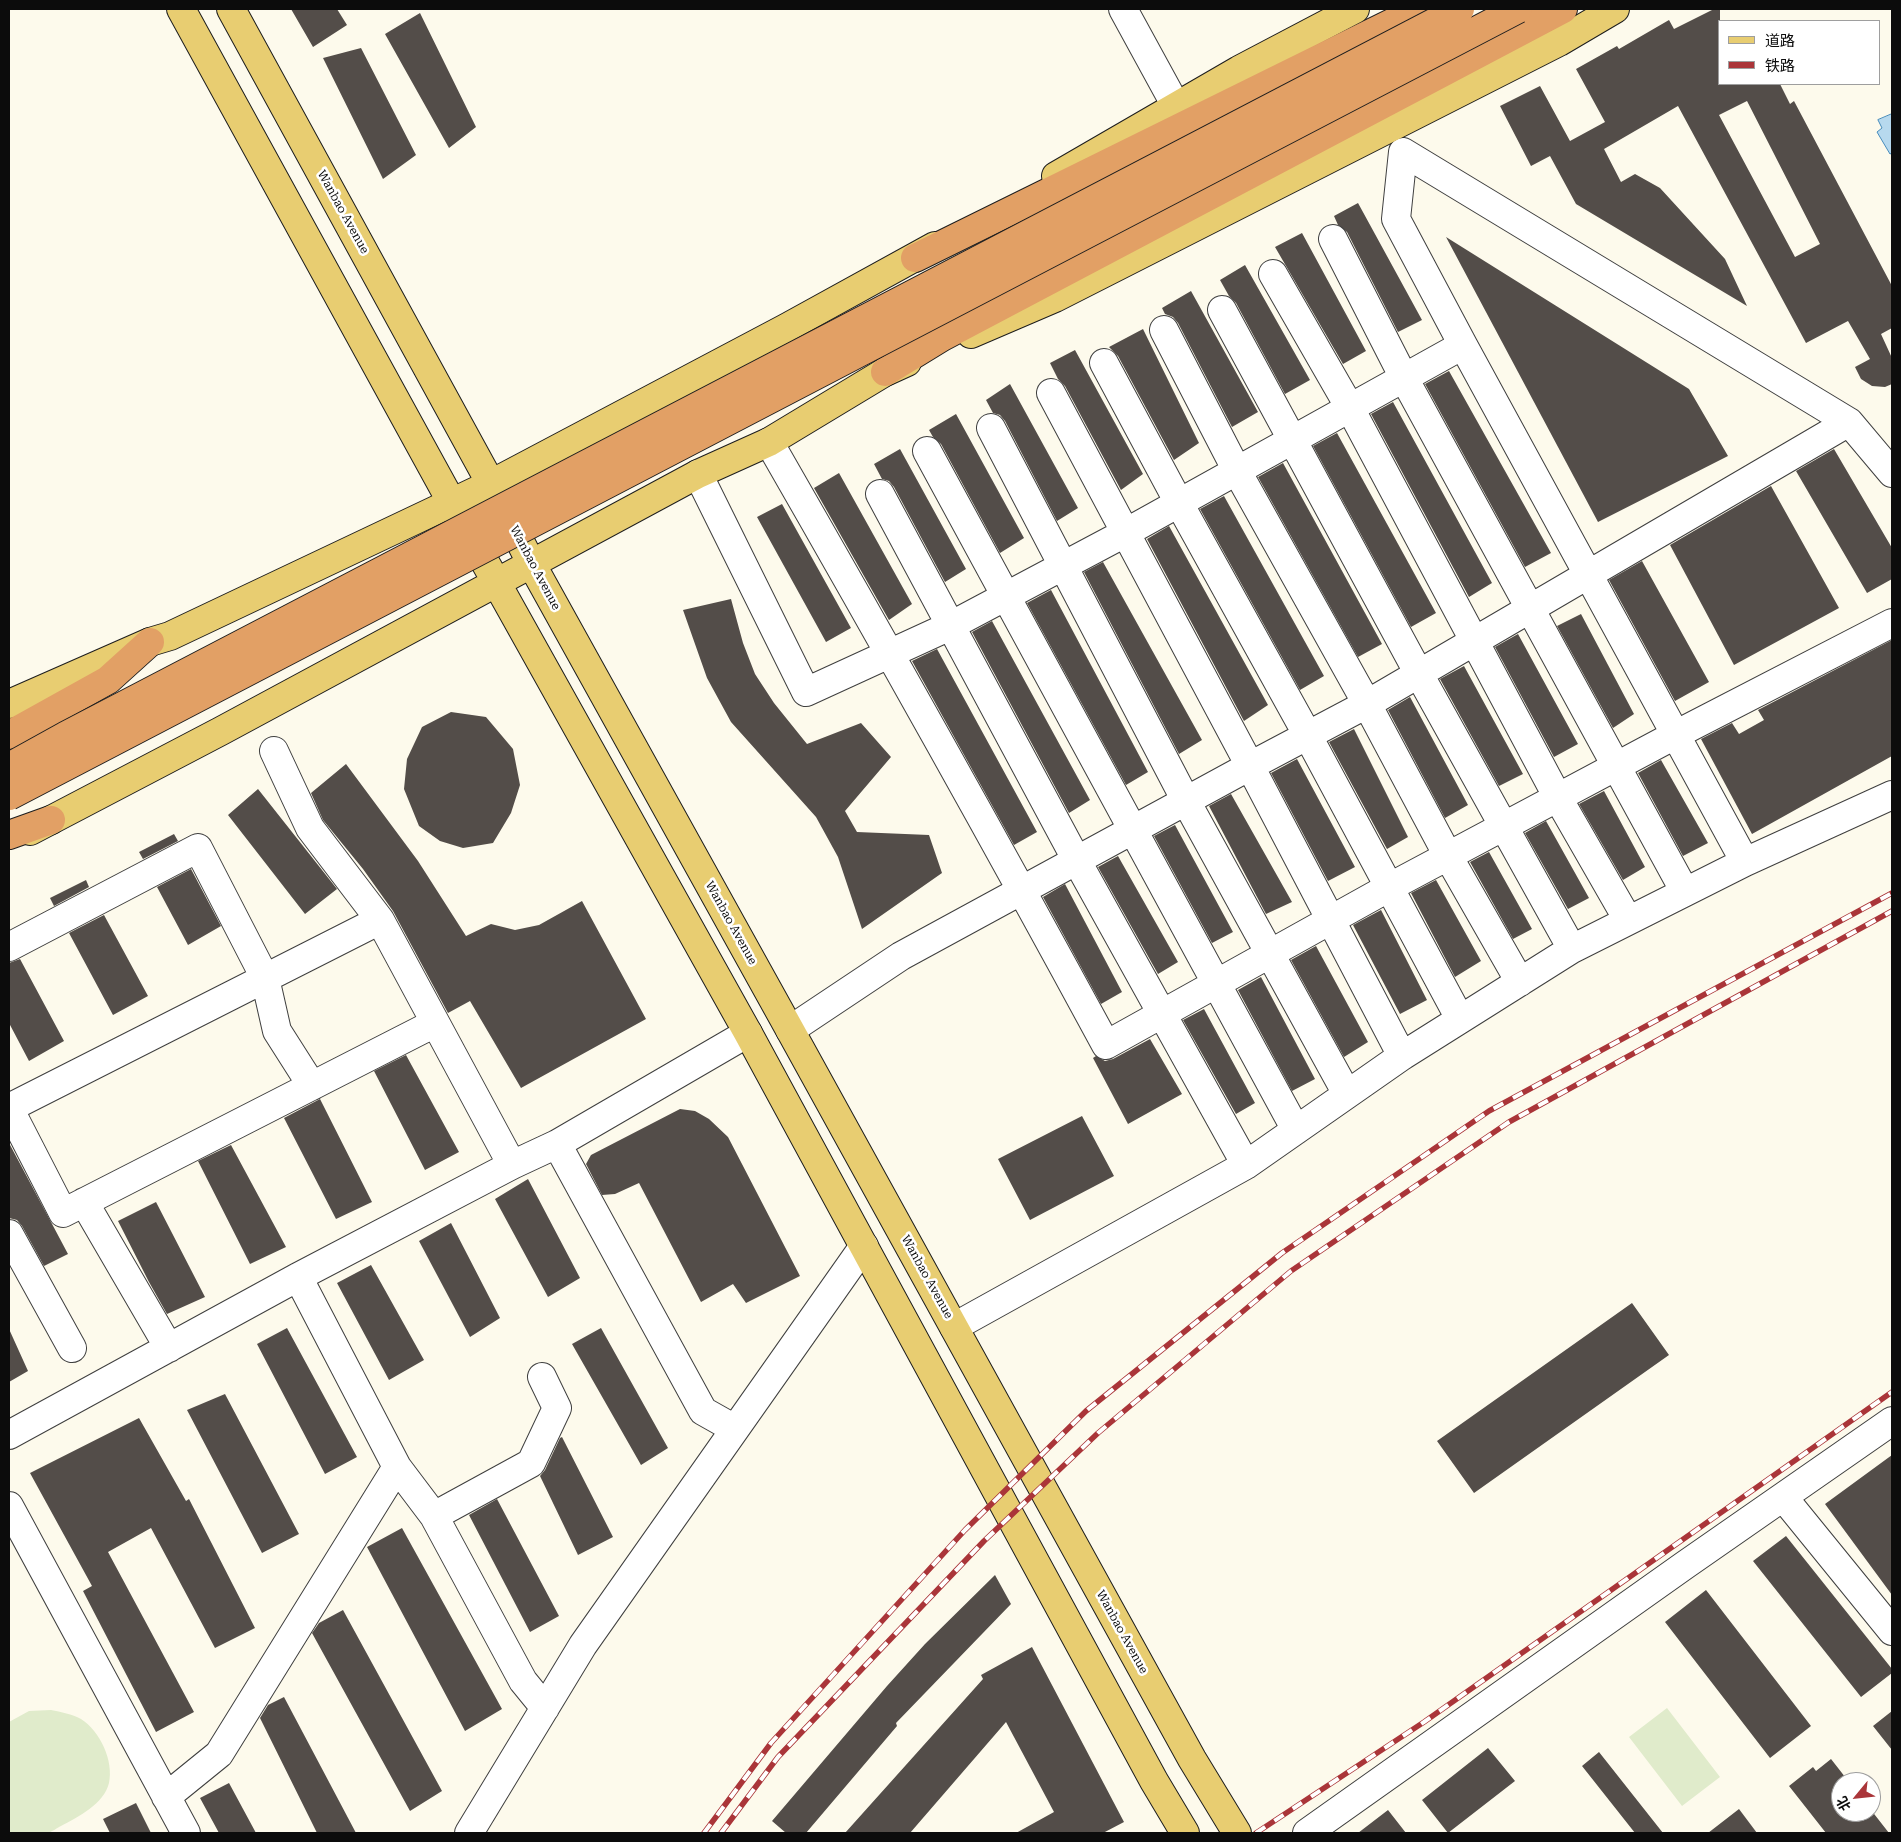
<!DOCTYPE html>
<meta charset="utf-8">
<style>
body{margin:0}
#map{position:relative;width:1901px;height:1842px;overflow:hidden;background:#fdfaec;font-family:"Roboto Serif","Noto Sans SC",serif}
canvas{display:block}
.frame{position:absolute;inset:0;border:10px solid #0c0c0c;pointer-events:none}
.legend{position:absolute;left:1718px;top:20px;width:162px;height:65px;box-sizing:border-box;background:#fff;border:1px solid #9e9e9e;margin:0;padding:6px 9px;list-style:none;font-size:15px;color:#0c0c0c}
.legend li{display:flex;align-items:center;gap:10px;height:25px}
.legend b{width:25px;border:1px solid #9e9e9e}
.north{position:absolute;left:1831px;top:1772px;width:50px;height:50px;box-sizing:border-box;background:#fff;border:1px solid #9e9e9e;border-radius:50%;rotate:242deg;font-size:14px;font-weight:700;line-height:20px;text-align:center;color:#0c0c0c}
.north::after{content:'';display:block;margin:auto;width:18px;height:22px;background:#aa3539;clip-path:polygon(50% 0,100% 100%,50% 72%,0 100%)}
</style>
<div id="map">
<canvas width="1901" height="1842"></canvas>
<div class="frame"></div>
<ul class="legend">
<li><b style="height:6px;background:#e8cd71"></b>道路</li>
<li><b style="height:6px;background:#aa3539"></b>铁路</li>
</ul>
<div class="north">北</div>
</div>
<script>
const g = document.querySelector('canvas').getContext('2d');
g.lineJoin = 'round';
function paint(path, color) { g.fillStyle = color; g.fill(path, 'evenodd'); }
function trace(path, color, width, dash) { g.strokeStyle = color; g.lineWidth = width; g.lineCap = dash ? 'butt' : 'round'; g.setLineDash(dash || []); g.stroke(path); }
function drawText(font, color, halo, rows, align = 'center') {
  g.font = font + ' "Roboto Serif",serif'; g.lineWidth = 5; g.setLineDash([]); g.textBaseline = 'middle'; g.strokeStyle = halo; g.fillStyle = color; for (const [text, x, y, turn = 0] of rows) {
    g.save(); g.translate(x, y); g.rotate((+turn || 0) * Math.PI / 180); g.textAlign = isNaN(turn) ? turn : align; if (halo) g.strokeText(text, 0, 0); g.fillText(text, 0, 0); g.restore();
  }
}
const pitch = new Path2D(`
 M1667,1708L1720,1777L1682,1806L1629,1737Z
 M51,1710C61,1712 72,1714 81,1719C100,1731 114,1761 109,1783C104,1804 78,1817 61,1826C57,1828 52,1832 47,1833C38,1836 19,1833 9,1833V1722L29,1711Z`);
const water = new Path2D(`
 M1892,114V153L1890,154L1877,132L1882,128L1878,120Z`);
const building = new Path2D(`
 M291,9H337L347,25L313,47Z
 M1714,9H1720V84H1781H1780L1790,104L1794,101L1892,286V328L1881,334L1892,358V384L1885,387L1872,386L1861,379L1855,367L1870,359L1848,321L1806,343L1678,106L1604,149L1621,182L1635,174L1660,188L1725,259L1747,306L1576,204L1550,156L1531,166L1500,106L1540,86L1570,141L1605,122L1576,69L1617,46L1619,49L1669,20L1674,29ZM1747,101L1820,244L1795,257L1719,115Z
 M420,13L476,127L449,148L385,34Z
 M361,48L416,155L383,179L323,58Z
 M1358,203L1422,320L1398,332L1347,232L1338,225L1334,216Z
 M1302,233L1366,351L1343,364L1275,247Z
 M1446,237L1689,389L1728,456L1598,522Z
 M1245,265L1310,380L1285,394L1236,303L1229,296L1220,280Z
 M1191,291L1258,412L1232,427L1178,323L1173,317L1165,314L1162,308Z
 M1143,329L1199,443L1174,460L1118,356L1109,347Z
 M1075,350L1143,474L1121,490L1065,386L1058,379L1050,363Z
 M1449,371L1551,553L1525,567L1425,384Z
 M1010,384L1078,508L1057,521L1005,421L1000,415L993,413L986,400Z
 M1393,402L1492,583L1469,597L1371,414Z
 M956,414L1024,538L1000,553L941,444L933,437L929,430Z
 M1337,433L1436,613L1411,627L1313,446Z
 M900,449L966,569L945,582L894,487L889,481L882,479L874,464Z
 M1834,449L1892,548V579L1867,593L1796,471Z
 M1283,463L1382,644L1358,657L1258,477Z
 M839,473L912,604L889,620L814,488Z
 M1771,486L1839,608L1734,665L1670,545Z
 M1224,496L1324,676L1300,690L1200,509Z
 M782,504L851,628L826,642L757,517Z
 M1169,526L1268,705L1244,721L1147,539Z
 M1642,561L1709,682L1675,701L1609,580Z
 M1103,562L1202,740L1179,754L1084,572Z
 M1051,590L1148,772L1126,785L1027,603Z
 M731,599L743,643L755,674L774,703L807,744L861,723L891,757L845,811L857,832L929,835L942,873L862,929L838,857L816,817L731,722L707,678L683,610Z
 M1581,614L1634,714L1613,728L1557,626Z
 M992,621L1090,800L1069,813L972,632Z
 M1518,634L1578,744L1554,757L1495,647Z
 M1892,640V756L1752,834L1701,739L1732,723L1739,734L1764,720L1758,710Z
 M937,649L1037,832L1014,845L912,661Z
 M1464,666L1523,774L1499,786L1440,679Z
 M1410,697L1468,805L1445,818L1388,710Z
 M451,712L486,717L513,749L520,785L511,813L493,843L463,848L440,841L419,826L404,789L407,759L422,727Z
 M1354,729L1408,837L1387,849L1329,742Z
 M1297,759L1355,867L1328,881L1271,773Z
 M1661,760L1708,843L1683,856L1638,773Z
 M346,764L418,861L466,936L491,924L515,930L539,925L582,901L646,1019L521,1088L470,1001L448,1013L393,911L363,869L323,820L311,793Z
 M258,789L337,889L305,914L228,815Z
 M1604,791L1645,867L1623,880L1579,804Z
 M1231,794L1292,902L1266,914L1209,806Z
 M1546,821L1589,898L1568,909L1525,833Z
 M1175,825L1233,932L1212,943L1154,836Z
 M174,834L178,841L143,859L139,852Z
 M1489,852L1532,929L1513,939L1470,862Z
 M1118,856L1178,962L1158,974L1098,867Z
 M191,869L221,926L188,945L157,887Z
 M86,880L89,887L54,906L50,898Z
 M1436,880L1481,961L1455,977L1411,893Z
 M1065,884L1122,992L1101,1004L1043,897Z
 M1381,910L1427,1000L1400,1014L1353,925Z
 M104,915L148,996L113,1015L69,933Z
 M1316,946L1368,1042L1344,1057L1291,960Z
 M20,959L64,1041L29,1061L9,1023V963Z
 M1261,977L1315,1079L1292,1091L1238,990Z
 M1204,1009L1255,1103L1236,1114L1183,1020Z
 M1150,1039L1182,1094L1128,1124L1093,1058L1096,1056L1105,1061L1113,1059Z
 M406,1055L459,1152L425,1170L374,1071Z
 M320,1099L372,1202L336,1219L284,1118Z
 M680,1109L695,1111L709,1119L728,1137L800,1276L746,1303L733,1284L701,1302L639,1183L615,1194L602,1195L586,1164L591,1155Z
 M1082,1116L1114,1176L1030,1220L998,1159Z
 M9,1143L68,1254L44,1266L22,1226L17,1220L9,1218Z
 M231,1145L286,1247L250,1264L198,1161Z
 M528,1179L580,1278L548,1297L495,1199Z
 M156,1202L205,1297L167,1314L149,1282L118,1221Z
 M451,1223L500,1318L470,1337L419,1241Z
 M371,1265L424,1360L389,1380L337,1283Z
 M1632,1303L1669,1355L1474,1493L1437,1441Z
 M287,1328L357,1457L325,1474L257,1344Z
 M601,1328L668,1448L641,1465L572,1344Z
 M9,1329L28,1371L9,1382Z
 M225,1394L299,1534L262,1553L187,1410Z
 M139,1418L186,1501L189,1499L255,1628L215,1648L151,1528L108,1552L194,1712L156,1732L83,1591L92,1586L30,1473Z
 M562,1437L613,1537L578,1555L540,1476L545,1470L560,1438Z
 M1892,1455V1595L1825,1504Z
 M497,1499L559,1616L530,1632L469,1515Z
 M402,1528L502,1709L465,1731L367,1547Z
 M1786,1536L1892,1669V1673L1861,1697L1753,1561Z
 M995,1575L1011,1604L896,1723L897,1726L806,1833H786L772,1821L887,1686L925,1644Z
 M1706,1590L1811,1726L1770,1758L1665,1622Z
 M343,1610L442,1791L410,1811L312,1633L319,1623Z
 M1032,1647L1124,1822L1103,1833H1016L1054,1812L1006,1722L910,1833H845L983,1679L981,1675Z
 M284,1697L356,1833H317L260,1718L268,1705Z
 M1892,1711V1750L1873,1726Z
 M1488,1748L1515,1781L1448,1833L1422,1800Z
 M1599,1752L1663,1833H1635L1582,1766Z
 M1831,1759L1849,1782H1841V1812H1871V1810L1889,1833H1826L1789,1786L1813,1767L1816,1771Z
 M229,1783L256,1833H219L200,1798Z
 M136,1803L151,1833H110L103,1819Z
 M1739,1809L1757,1833H1708Z
 M1388,1810L1406,1833H1358Z`);
const minor = new Path2D(`
 M1123,9L1176,106
 M1333,239L1404,378L1685,892
 M1273,274L1350,408L1558,798L1628,920
 M1222,310L1419,674L1572,949
 M1164,330L1237,471L1367,704L1448,856L1520,982
 M1104,363L1179,503L1308,736L1460,1019
 M1051,393L1250,766L1402,1056
 M991,428L1186,801L1347,1094
 M769,442C884,642 996,842 1106,1045L1388,888L1675,735L1892,623
 M927,451L1296,1130
 M698,474L806,692L950,626L1125,533L1463,345
 M880,494L1077,861L1246,1165
 M274,751L310,828L380,920L512,1165
 M1745,862L1463,345L1396,219L1403,152L1849,422L1892,473
 M9,947L198,848L265,978L277,1031L312,1086
 M790,1030L901,956L1250,766L1367,704L1849,422
 M9,1108L63,1213L435,1023
 M9,1108L380,920
 M557,1144L703,1411L735,1429
 M84,1202L169,1348
 M9,1234L72,1348
 M954,1327L1246,1165L1402,1056L1572,949L1745,862L1892,795
 M9,1435L298,1277L512,1165L557,1144L748,1033
 M397,1467L434,1516L523,1681L545,1708
 M1783,1497L1892,1631
 M9,1506L186,1833
 M434,1516L531,1463L557,1408L542,1377
 M166,1797L219,1754L397,1467L298,1277
 M469,1833L583,1645L864,1246
 M1307,1833L1685,1565L1892,1421`);
const major = new Path2D(`
 M181,9L452,503L748,1033L1154,1781L1185,1833
 M231,9L491,484L531,563L790,1030L1192,1759L1237,1833
 M1056,176L1239,70L1355,9
 M971,334L1055,298L1559,42L1615,9
 M9,704L150,642L170,636L491,484L786,328L935,246
 M30,831L221,731L698,474L769,442L885,372L907,362`);
const highway = new Path2D(`
 M915,258L1420,9
 M885,372L942,337L1563,9
 M9,735L108,680L150,642
 M9,835L51,820`);
const rail = new Path2D(`
 M704,1833L771,1743L965,1530L1086,1411L1282,1253L1489,1111L1892,893
 M721,1833L778,1757L984,1541L1098,1433L1291,1271L1509,1122L1892,911
 M1256,1833L1424,1722L1892,1392`);
const highwayBridge = new Path2D(`
 M9,767L65,736L1460,9
 M9,796L1518,9`);
const streetNames = [
 ["Wanbao Avenue",343,212,61],
 ["Wanbao Avenue",535,568,62],
 ["Wanbao Avenue",731,923,61],
 ["Wanbao Avenue",927,1277,61],
 ["Wanbao Avenue",1122,1632,61]
];
paint(pitch, '#e0ebcb');
paint(water, '#b7d9ee');
trace(water, '#478cbc', 1);
paint(building, '#534d49');
trace(minor, '#3f3f3f', 30);
trace(major, '#1d1d1d', 30);
trace(highway, '#1d1d1d', 30);
trace(minor, '#fff', 28);
trace(major, '#e8cd71', 28);
trace(highway, '#e2a065', 28);
trace(rail, '#aa3539', 5.5);
trace(rail, '#fff', 4, [11]);
trace(highwayBridge, '#1d1d1d', 30, []);
trace(highwayBridge, '#e2a065', 28);
drawText('12px', '#0c0c0c', '#fff', streetNames);
</script>
